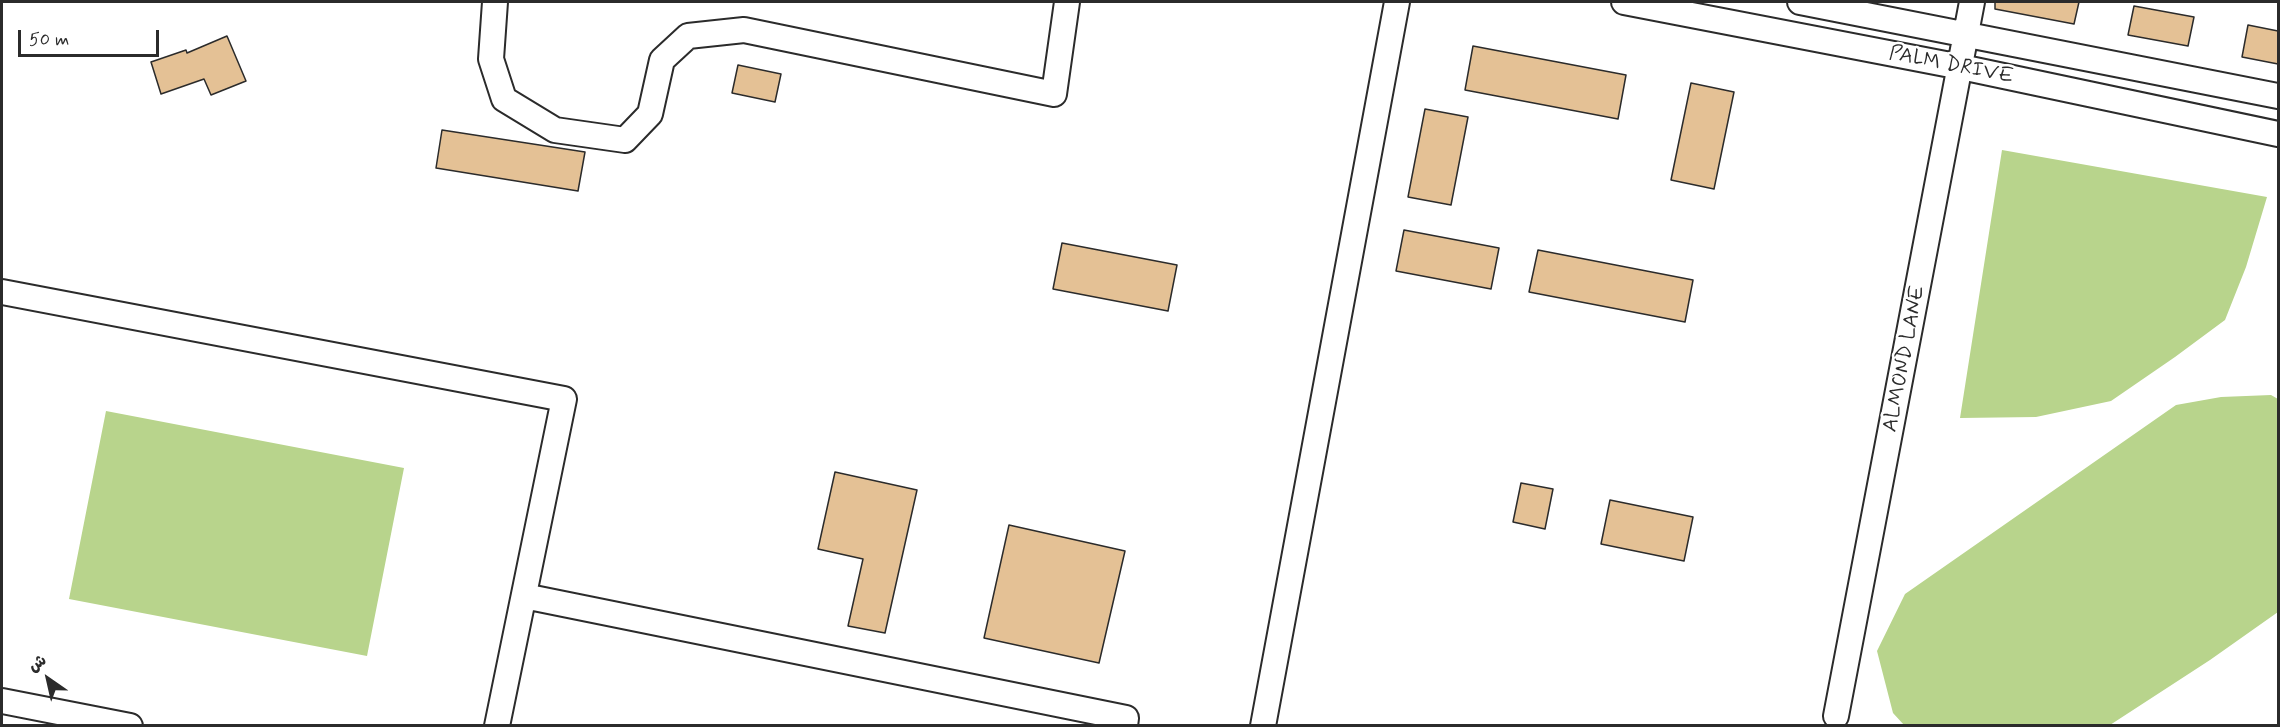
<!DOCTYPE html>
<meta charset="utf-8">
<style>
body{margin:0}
#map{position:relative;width:2280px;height:727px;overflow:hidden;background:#fff;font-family:Mynerve,"Playpen Sans Arabic",sans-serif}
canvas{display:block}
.frame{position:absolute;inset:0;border:3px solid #2b2b2b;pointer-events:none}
.north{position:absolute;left:18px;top:649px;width:60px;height:60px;-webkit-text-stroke:4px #fff;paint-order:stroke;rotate:326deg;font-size:16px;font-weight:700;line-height:24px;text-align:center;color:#2b2b2b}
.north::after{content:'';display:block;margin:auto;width:21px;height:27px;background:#2b2b2b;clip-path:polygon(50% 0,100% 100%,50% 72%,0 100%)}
.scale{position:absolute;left:18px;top:30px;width:141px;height:27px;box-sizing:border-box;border:3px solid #2b2b2b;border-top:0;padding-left:8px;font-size:18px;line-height:21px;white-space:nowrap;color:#2b2b2b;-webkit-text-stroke:4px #fff;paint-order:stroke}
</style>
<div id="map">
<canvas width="2280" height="727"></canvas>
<div class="frame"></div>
<div class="north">ش</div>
<div class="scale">50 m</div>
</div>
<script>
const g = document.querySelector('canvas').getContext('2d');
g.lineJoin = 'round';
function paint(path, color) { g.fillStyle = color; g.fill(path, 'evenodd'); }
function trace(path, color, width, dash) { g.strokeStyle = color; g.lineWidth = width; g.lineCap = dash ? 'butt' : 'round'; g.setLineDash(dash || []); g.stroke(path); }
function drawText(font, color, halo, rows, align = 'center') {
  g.font = font + ' Mynerve,sans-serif'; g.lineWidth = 5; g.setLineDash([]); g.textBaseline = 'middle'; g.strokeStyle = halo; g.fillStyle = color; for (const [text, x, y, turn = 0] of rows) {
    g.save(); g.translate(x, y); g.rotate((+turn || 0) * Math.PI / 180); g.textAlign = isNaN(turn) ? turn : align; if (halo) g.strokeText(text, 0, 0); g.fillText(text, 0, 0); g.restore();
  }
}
const green = new Path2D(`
 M2002,150L2267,197L2246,267L2225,320L2175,357L2111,401L2036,417L1960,418Z
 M2271,395L2278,399V612L2210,660L2110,725H1904L1893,713L1877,651L1905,594L2176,405L2221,397Z
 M106,411L404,468L367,656L69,599Z`);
const building = new Path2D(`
 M1995,2H2079L2074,24L1995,9Z
 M2134,6L2194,17L2188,46L2128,35Z
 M2248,25L2278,31V64L2242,57Z
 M227,36L246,81L211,95L204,79L161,94L151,62L186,50L187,53Z
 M1473,46L1626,75L1618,119L1465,90Z
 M738,65L781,74L775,102L732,93Z
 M1691,83L1734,92L1714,189L1671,180Z
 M1425,109L1468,117L1451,205L1408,197Z
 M442,130L585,152L578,191L436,168Z
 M1404,230L1499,248L1491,289L1396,271Z
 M1062,243L1177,265L1168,311L1053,289Z
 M1538,250L1693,280L1685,322L1529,292Z
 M835,472L917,490L885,633L848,626L863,559L818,549Z
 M1521,483L1553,489L1545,529L1513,522Z
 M1610,500L1693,517L1684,561L1601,544Z
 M1009,525L1125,551L1099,663L984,638Z`);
const minor = new Path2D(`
 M495,2L491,59L504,99L555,130L625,140L650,114L662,60L688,36L744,30L1054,94L1067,2
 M1624,2L1961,67L2278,134
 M1800,2L2278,96
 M2,292L564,399L497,726
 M524,596L1126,718L1125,726
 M2,701L130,726
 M1836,716L1972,2
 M1263,726L1397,2`);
const streetNames = [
 ["PALM DRIVE",1951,66,11],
 ["ALMOND LANE",1905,359,-79]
];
paint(green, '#b8d48c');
paint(building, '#e4c195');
trace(building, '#2b2b2b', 1.5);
trace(minor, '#2b2b2b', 28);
trace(minor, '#fff', 24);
drawText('21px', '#2b2b2b', '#fff', streetNames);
</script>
